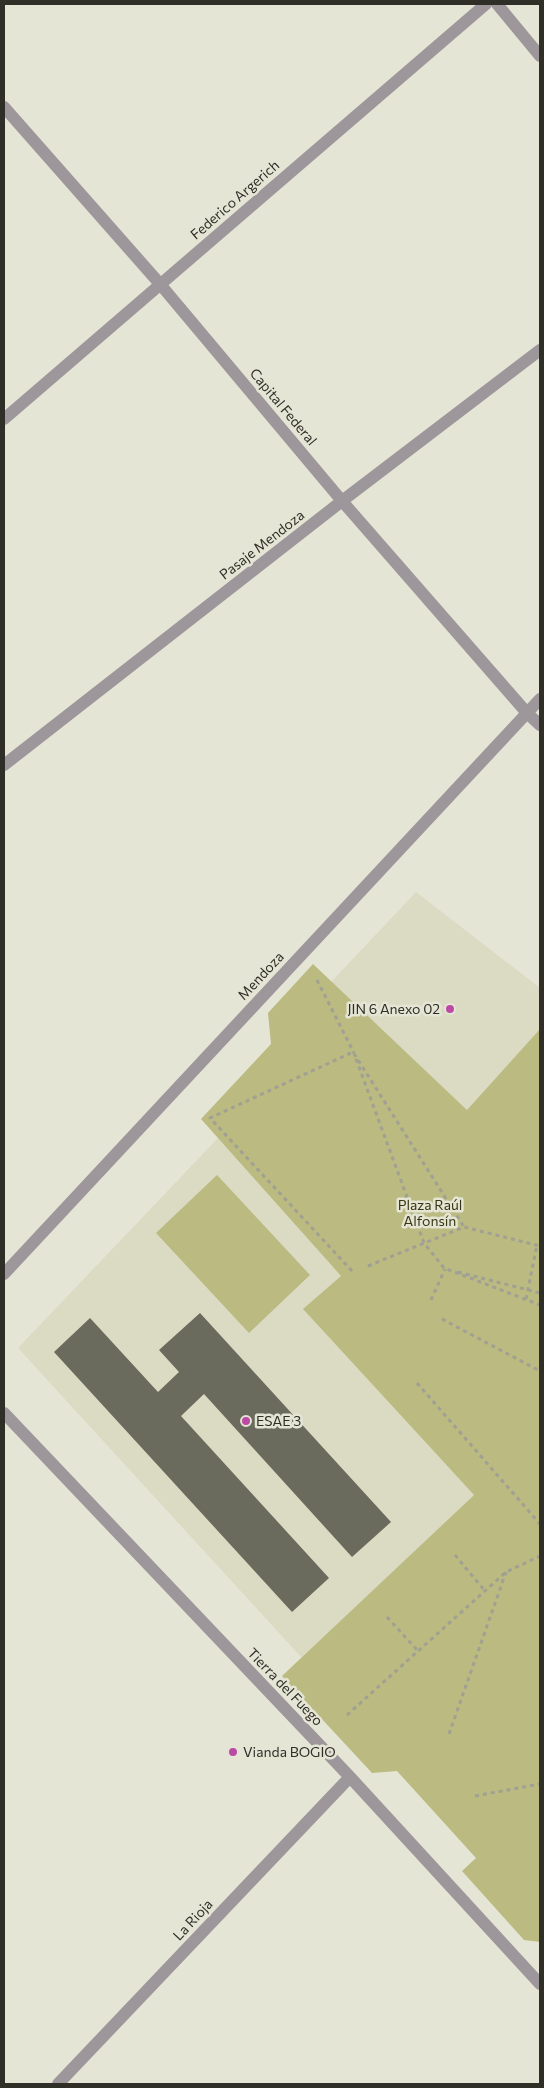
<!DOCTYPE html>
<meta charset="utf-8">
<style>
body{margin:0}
#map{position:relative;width:544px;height:2088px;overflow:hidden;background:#e5e5d5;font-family:Commissioner,sans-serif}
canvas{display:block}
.frame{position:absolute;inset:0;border:5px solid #2f2f28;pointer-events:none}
</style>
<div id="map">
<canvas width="544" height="2088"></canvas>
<div class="frame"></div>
</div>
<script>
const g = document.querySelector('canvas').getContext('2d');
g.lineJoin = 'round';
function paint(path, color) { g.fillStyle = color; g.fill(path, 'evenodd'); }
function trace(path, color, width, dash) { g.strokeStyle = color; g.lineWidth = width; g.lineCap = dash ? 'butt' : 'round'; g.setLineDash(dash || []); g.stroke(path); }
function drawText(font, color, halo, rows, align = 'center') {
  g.font = font + ' Commissioner,sans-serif'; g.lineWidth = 5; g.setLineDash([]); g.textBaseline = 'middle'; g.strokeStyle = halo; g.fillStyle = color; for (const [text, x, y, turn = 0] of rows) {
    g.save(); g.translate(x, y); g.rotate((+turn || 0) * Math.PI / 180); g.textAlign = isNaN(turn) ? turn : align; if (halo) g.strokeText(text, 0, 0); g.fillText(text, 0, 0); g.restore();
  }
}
const built = new Path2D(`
 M416,892L540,988V1029L467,1110L331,982Z
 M218,1138L341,1276L304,1310L474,1495L302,1658L18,1348Z`);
const green = new Path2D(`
 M313,964L467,1110L540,1029V1942L524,1940L462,1871L476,1858L397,1771L372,1773L282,1676L474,1495L303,1309L341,1276L201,1119L271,1044L268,1013Z
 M217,1175L310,1275L249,1333L156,1233Z`);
const building = new Path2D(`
 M200,1313L391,1522L352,1557L204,1394L181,1416L329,1578L292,1612L54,1352L90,1318L158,1392L179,1372L159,1350Z`);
const path = new Path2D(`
 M317,980L354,1053
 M356,1059L424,1243L444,1268L540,1305
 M368,1266L464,1227L540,1246
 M352,1271L210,1118L353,1052L464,1227
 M458,1272L540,1293
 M526,1299L537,1245
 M431,1300L445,1269
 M442,1319L540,1371
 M417,1383L540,1524
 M455,1555L485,1591
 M387,1617L418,1651
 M347,1715L506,1572L540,1556
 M449,1734L506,1572
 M475,1796L540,1784`);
const minor = new Path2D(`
 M497,4L540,56
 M4,107L160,284L342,501L527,713L540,725
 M4,419L486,4
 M4,765L342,501L540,350
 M4,1274L540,699
 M4,1413L350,1777L540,1984
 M58,2084L350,1777`);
const markers = [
 [450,1009,5,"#bc49a4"],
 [246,1421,5,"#bc49a4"],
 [233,1752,5,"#bc49a4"]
];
const streetNames = [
 ["Federico Argerich",235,200,-41],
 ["Capital Federal",283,407,50],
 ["Pasaje Mendoza",262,545,-38],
 ["Mendoza",261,976,-47],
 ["Tierra del Fuego",285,1687,46],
 ["La Rioja",193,1920,-47]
];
const poiNames = [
 ["JIN 6 Anexo 02",440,1009,"right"],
 ["ESAE 3",256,1421],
 ["Vianda BOGIO",243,1752]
];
const parkNames = [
 ["Plaza Raúl",430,1205],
 ["Alfonsín",430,1221]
];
paint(built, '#dbdbc4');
paint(green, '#baba81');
paint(building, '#6b6b5d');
trace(path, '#a0a093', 3, [4, 4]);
trace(minor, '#9d969b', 12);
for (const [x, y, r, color] of markers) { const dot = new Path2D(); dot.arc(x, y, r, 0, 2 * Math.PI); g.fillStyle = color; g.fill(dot); trace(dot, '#e5e5d5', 2); }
drawText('14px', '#2f2f28', '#e5e5d5', streetNames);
drawText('14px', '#2f2f28', '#e5e5d5', poiNames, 'left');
drawText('14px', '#383711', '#e5e5d5', parkNames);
</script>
